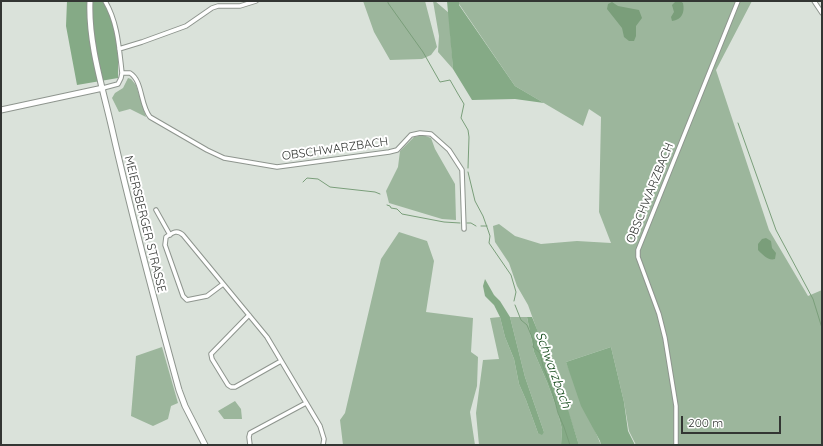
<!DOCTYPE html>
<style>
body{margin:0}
#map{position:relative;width:823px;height:446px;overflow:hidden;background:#dae2da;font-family:Quicksand,sans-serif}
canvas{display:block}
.frame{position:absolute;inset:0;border:2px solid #333633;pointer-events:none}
.scale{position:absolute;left:681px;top:416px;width:100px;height:18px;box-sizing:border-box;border:2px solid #333633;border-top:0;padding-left:5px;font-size:12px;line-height:14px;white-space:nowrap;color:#333633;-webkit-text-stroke:3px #fff;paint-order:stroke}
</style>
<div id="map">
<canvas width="823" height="446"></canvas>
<div class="frame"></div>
<div class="scale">200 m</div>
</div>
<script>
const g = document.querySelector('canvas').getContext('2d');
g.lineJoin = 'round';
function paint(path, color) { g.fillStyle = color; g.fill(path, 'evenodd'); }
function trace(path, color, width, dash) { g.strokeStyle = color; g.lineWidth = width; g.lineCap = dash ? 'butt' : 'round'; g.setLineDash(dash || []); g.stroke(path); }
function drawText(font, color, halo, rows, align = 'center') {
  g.font = font + ' Quicksand,sans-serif'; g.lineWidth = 4; g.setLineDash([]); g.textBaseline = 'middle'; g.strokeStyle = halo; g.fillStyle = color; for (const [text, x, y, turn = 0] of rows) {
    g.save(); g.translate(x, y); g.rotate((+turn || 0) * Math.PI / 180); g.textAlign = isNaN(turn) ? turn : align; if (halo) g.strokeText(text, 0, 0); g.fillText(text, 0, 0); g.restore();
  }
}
const green = new Path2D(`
 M363,1H425L437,47L431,55L422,59L390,60L374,32Z
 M433,1H435L449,13L453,69L438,52L439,36Z
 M459,1H752L716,70L769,230L808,296L822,290V445H636L629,431L624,402L611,347L566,362L601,445H578V442L565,402L557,389L547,353L540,338L528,305L517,286L509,263L495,242L493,226L499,224L515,236L541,244L577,241L611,243L599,212L601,117L589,109L583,126L515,86L459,4Z
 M128,78L131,79L136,85L146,117L130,109L119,112L112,98L115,93L123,88Z
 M423,135L431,138L435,149L455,184L456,220L442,219L389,203L386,191L398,167L400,151L414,137Z
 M399,232L427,241L434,261L426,312L473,318L471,352L478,357L477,386L470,412L475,445H343L340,420L345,413L381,259Z
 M500,317L505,337L514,359L519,384L526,400L538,433L544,432L525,377L510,317H527L534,352L547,382L557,409L562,429L561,445H479L476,413L483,360L499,359L490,318Z
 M162,347L178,403L171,406L168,419L153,426L131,416L136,356Z
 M235,401L241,409L242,419H224L218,411Z`);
const forest = new Path2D(`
 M67,1H107L113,15L118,56V78L77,85L66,26Z
 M447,1H459V5L515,86L544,103L515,99L472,100L453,69Z
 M485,279L494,295L500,301L510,317L525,377L544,432L542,435L538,433L526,400L519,384L514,359L505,337L500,317L494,305L485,296L483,286Z
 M527,317H532L547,354L557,389L566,403L578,442V445H561L562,429L557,409L547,382L534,352Z
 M611,347L624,402L628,431L635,445H601L600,441L581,406L566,362Z`);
const water = new Path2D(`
 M676,1H680L683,3C685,12 682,20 672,21L671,17L674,12L672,5Z
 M612,2L618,6L639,10L642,18L636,26V36L634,41H629L624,37L622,28L607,9L608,4Z
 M766,238L771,241L772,248L776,253L775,259C768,261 763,255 758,250V244L762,239Z`);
const stream = new Path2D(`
 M388,1V3L423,52L440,82L450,80L458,94L464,104L461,118L468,130L469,137L468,168
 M738,123L776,230L813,299L822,328
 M468,172L475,201L483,216L488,230L490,236L489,243L511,275L516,292L514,301
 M303,182L307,178L318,179L330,187L375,192L380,194
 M387,205L390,206L391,208L397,209L402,214L444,222L460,223
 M467,223H471L476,226
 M481,226H487
 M515,305L521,320L527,325L534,342L533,347L540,353L543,366L552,390L558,413L564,427L570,445`);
const street = new Path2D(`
 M814,1L822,13
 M119,49L142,42L186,26L212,8L218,6H240L256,1
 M122,73H130C143,81 140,105 150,117L207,150L224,158L230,159L277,167L389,152L397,150L411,135L420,133L431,134L449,150L462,170L464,229
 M103,88L118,84L121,78L122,73C119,48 118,23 105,1
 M156,210L170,235
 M223,284L207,296L187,300L183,296L165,245L166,237C172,233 177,229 183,235L267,337L320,426L324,439L323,445
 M249,315L211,354L212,359L228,385L231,387H235L281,361
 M250,445L249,437L250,433L306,403
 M676,445V406L665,338L659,314L638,257V250L738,1`);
const secondary = new Path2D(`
 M90,1C88,43 103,89 112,129C132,217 155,303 179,390L185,406L205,445
 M1,110L103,88`);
const streetNames = [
 ["OBSCHWARZBACH",335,149,-8],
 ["OBSCHWARZBACH",650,193,-68],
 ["MEIERSBERGER STRASSE",145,224,76]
];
const waterNames = [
 ["Schwarzbach",553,370,70]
];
paint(green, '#9cb69c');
paint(forest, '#85aa86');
paint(water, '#7a9e7a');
trace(stream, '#7a9e7a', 1);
trace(street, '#8e958e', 5.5);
trace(secondary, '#8e958e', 7);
trace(street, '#fff', 3.5);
trace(secondary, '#fff', 5);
drawText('12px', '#333633', '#fff', streetNames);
drawText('italic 13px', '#114817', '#fff', waterNames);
</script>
